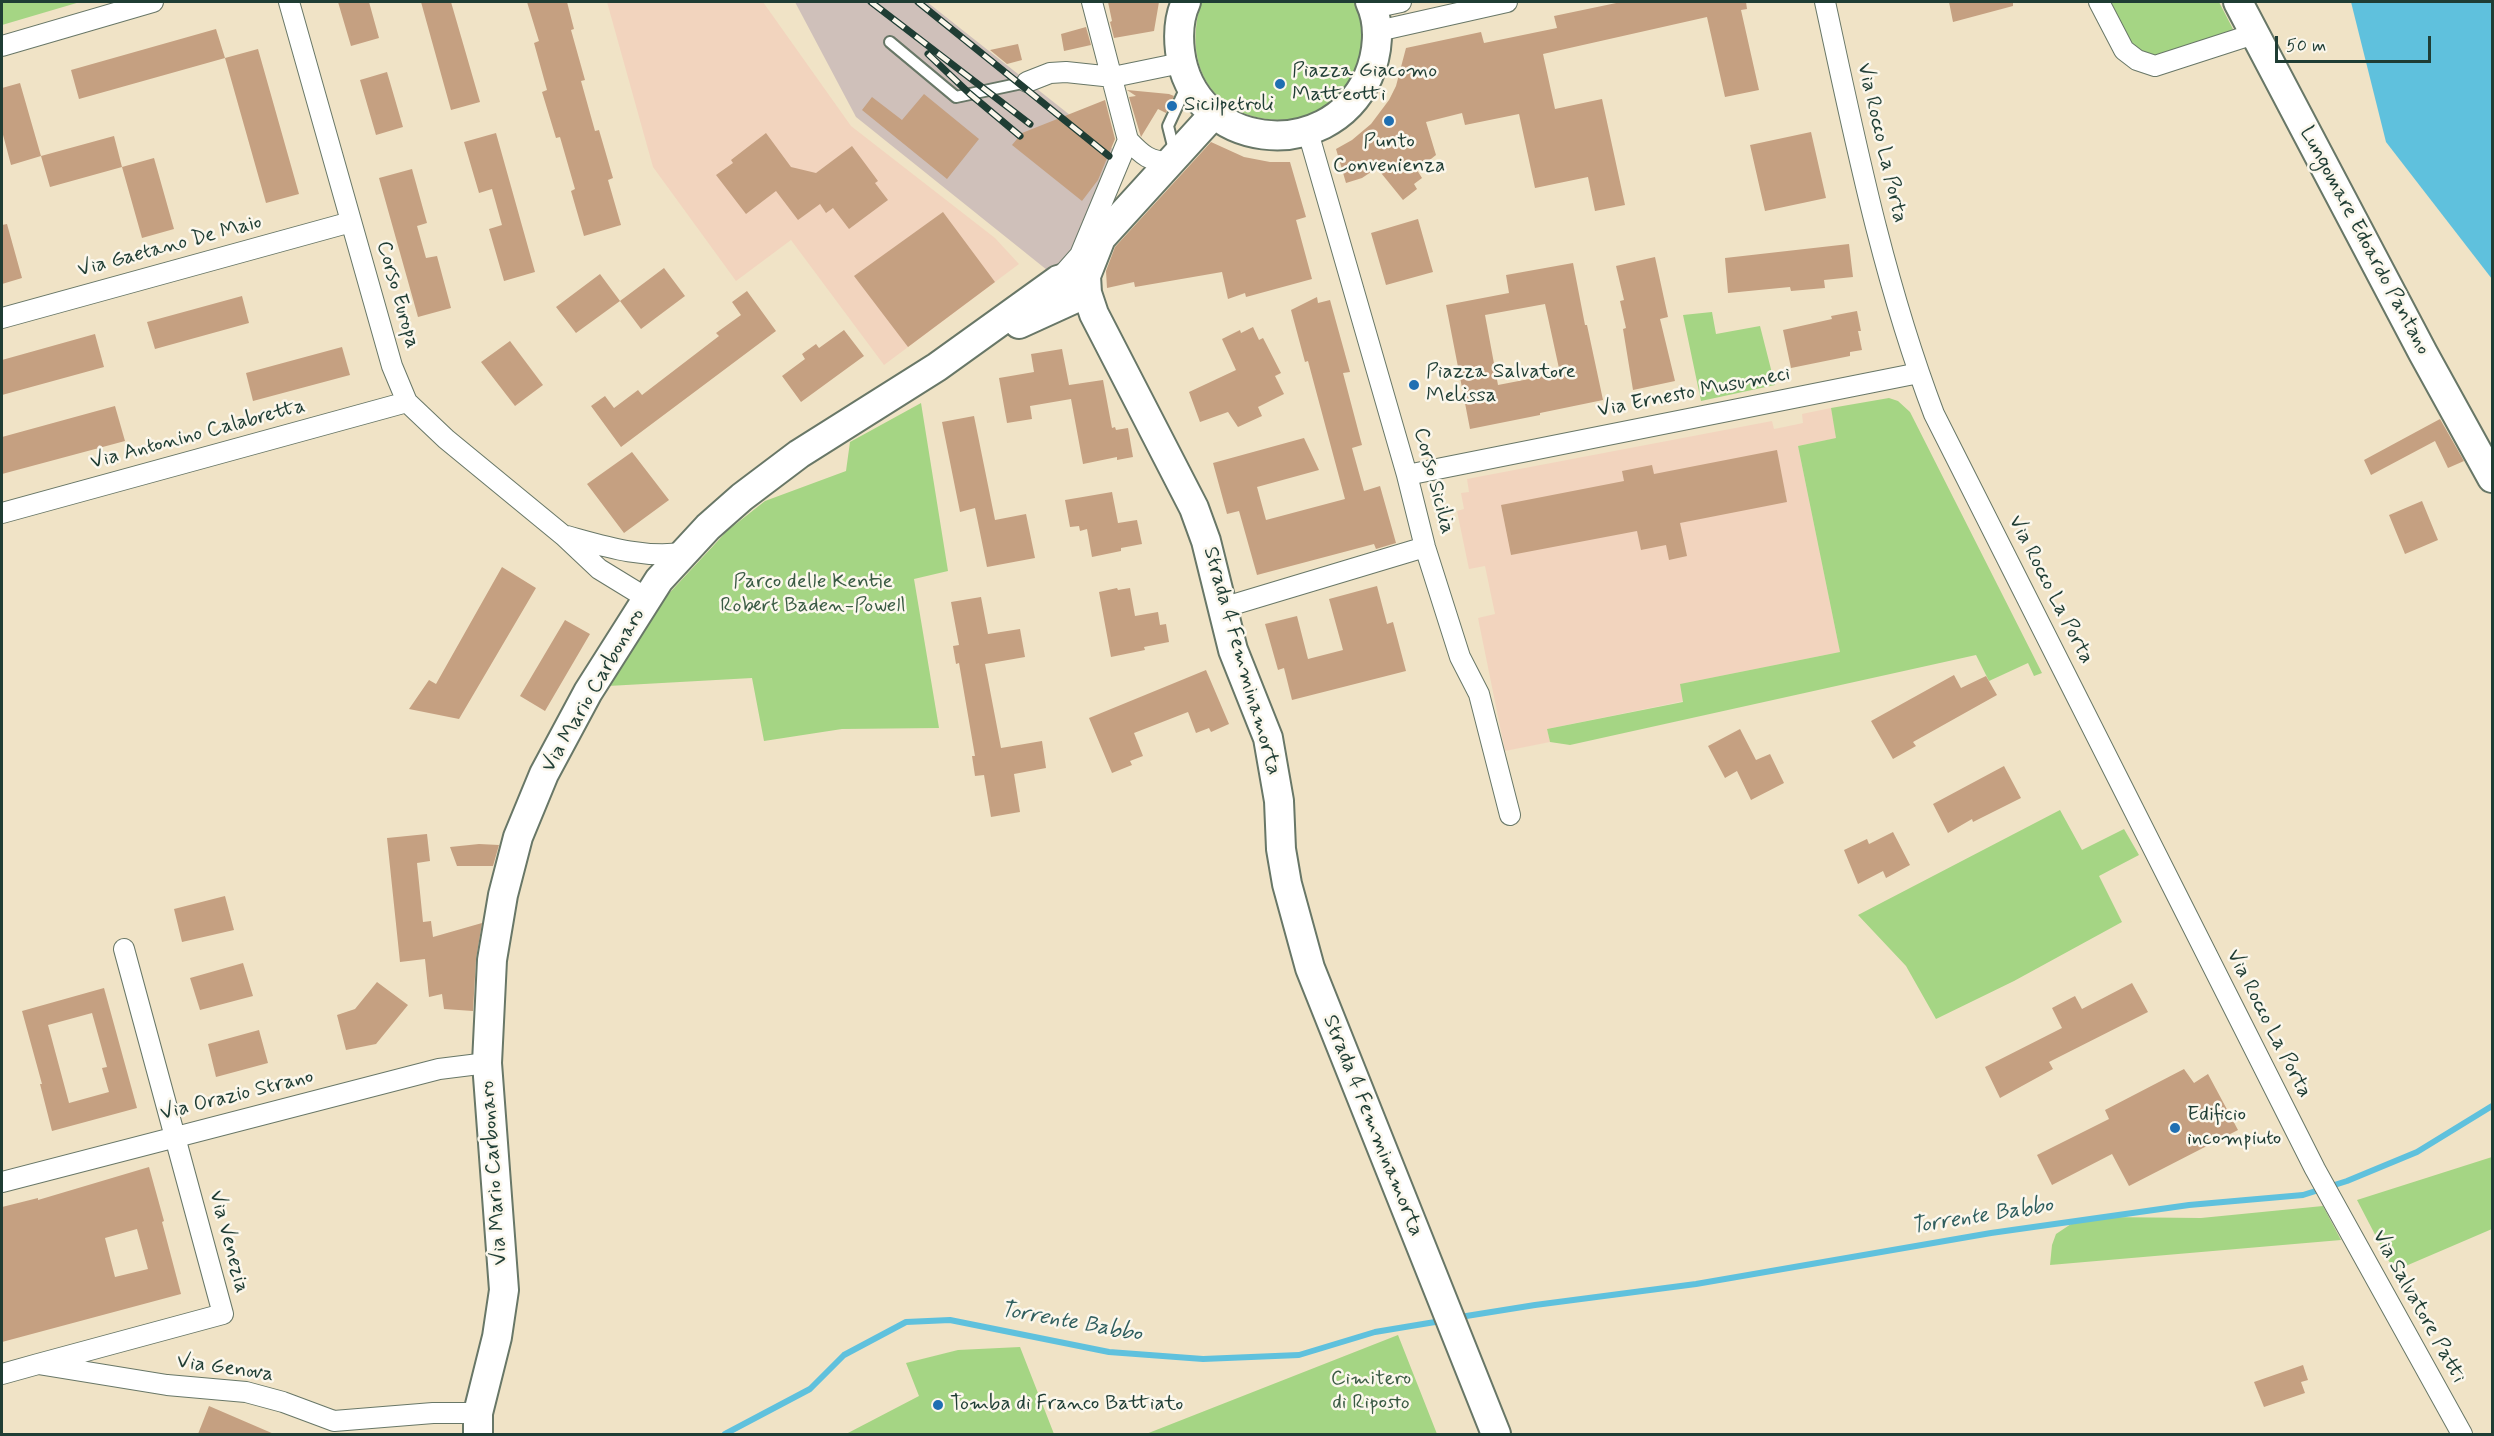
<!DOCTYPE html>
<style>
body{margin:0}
#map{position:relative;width:2494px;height:1436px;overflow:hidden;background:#f0e3c6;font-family:Mynerve,sans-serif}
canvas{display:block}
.frame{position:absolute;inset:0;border:3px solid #1f3d34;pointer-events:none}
.scale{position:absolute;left:2275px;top:36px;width:156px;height:27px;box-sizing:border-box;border:3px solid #1f3d34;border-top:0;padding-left:8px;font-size:18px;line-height:21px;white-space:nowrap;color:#1f3d34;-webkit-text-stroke:4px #fbf7ec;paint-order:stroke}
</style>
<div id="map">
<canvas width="2494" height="1436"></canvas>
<div class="frame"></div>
<div class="scale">50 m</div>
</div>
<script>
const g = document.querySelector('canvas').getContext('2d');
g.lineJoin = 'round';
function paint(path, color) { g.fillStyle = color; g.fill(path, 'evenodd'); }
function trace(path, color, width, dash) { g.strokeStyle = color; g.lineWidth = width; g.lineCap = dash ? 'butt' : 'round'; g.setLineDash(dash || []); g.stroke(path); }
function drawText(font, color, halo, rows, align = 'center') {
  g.font = font + ' Mynerve,sans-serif'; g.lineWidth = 5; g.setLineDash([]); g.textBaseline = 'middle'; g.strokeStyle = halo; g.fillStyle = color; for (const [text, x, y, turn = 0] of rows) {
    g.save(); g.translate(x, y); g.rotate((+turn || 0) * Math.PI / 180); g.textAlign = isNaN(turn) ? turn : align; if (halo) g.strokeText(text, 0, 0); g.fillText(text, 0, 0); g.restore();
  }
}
const built = new Path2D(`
 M607,2H763L851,126L995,238L1019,264L884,365L791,240L736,281L653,167Z
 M1831,408L1837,438L1798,446L1840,652L1681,684L1684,701L1547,729L1550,742L1505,751L1478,618L1495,614L1485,566L1469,569L1457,511L1464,509L1461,493L1469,492L1467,479L1772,421L1774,429L1784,427L1803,423L1802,414Z`);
const industrial = new Path2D(`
 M795,2H927L1118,153L1065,263L1052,274L856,117Z`);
const green = new Path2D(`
 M2,2H80L2,25Z
 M1201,2H1357C1406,156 1156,162 1201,2Z
 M2111,2H2219L2234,31L2156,56L2140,51L2131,43Z
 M1712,312L1716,334L1760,326L1775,385L1701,401L1683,315Z
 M1889,398L1898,401L1910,412L2042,673L2034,676L2028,663L1989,681L1976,655L1570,745L1550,742L1547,729L1683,702L1680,684L1840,652L1798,446L1836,438L1831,408Z
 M921,403L948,571L914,579L939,728L842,729L764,741L752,678L608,686L661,602L727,531L765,501L846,471L850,442Z
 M2060,810L2082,850L2124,829L2139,855L2099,876L2122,922L2014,981L1936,1019L1906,966L1858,915Z
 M2492,1157V1229L2394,1271L2357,1200Z
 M2323,1206L2341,1240L2050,1265L2052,1245L2056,1234L2071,1224L2102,1217L2201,1218Z
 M1398,1335L1437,1434H1146Z
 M1020,1347L1054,1434H846L919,1396L906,1363L958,1350Z`);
const water = new Path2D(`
 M2351,2H2492V279L2386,142Z`);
const stream = new Path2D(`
 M1460,1317L1535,1305L1696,1284L1991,1233L2189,1205L2303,1195L2347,1181L2417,1152L2492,1106
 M725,1434L810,1389L844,1355L906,1322L950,1320L1109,1352L1203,1359L1299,1355L1375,1332L1441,1321`);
const building = new Path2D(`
 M338,2H369L379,38L351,46Z
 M421,2H451L480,102L451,110Z
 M527,2H567L574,29L571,30L585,80L581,81L595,131L599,130L613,178L608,180L621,225L584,236L571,191L575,189L560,137L556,138L542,92L547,90L534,43L539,41Z
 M1108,2H1159L1154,31L1114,38L1110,22L1112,21Z
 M1621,2H1746L1747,9L1741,10L1759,90L1725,97L1707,17L1543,54L1555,109L1602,99L1625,205L1595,211L1588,177L1535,188L1519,114L1465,125L1462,113L1426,122L1436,155L1417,170L1422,178L1414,184L1417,189L1403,200L1377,168L1362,178L1346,183L1336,149L1352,140L1371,124L1389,100L1396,86L1406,48L1481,32L1484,43L1557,28L1554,16Z
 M1949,2H2013V6L1953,22Z
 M1086,27L1091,45L1064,51L1061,34Z
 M216,29L225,58L79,99L71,70Z
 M1018,44L1022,60L1007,64L990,50Z
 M258,49L299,194L266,203L225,58Z
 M387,72L403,127L376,135L360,80Z
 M20,83L41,156L11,165L2,131V88Z
 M1127,90L1169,94L1174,96L1166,113L1158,109L1141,137L1129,97L1136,96Z
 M924,94L979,139L947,179L862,110L872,97L902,120Z
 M1105,100L1115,139L1098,180L1082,201L1012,145L1022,133Z
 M1811,132L1826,198L1765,211L1750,145Z
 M496,133L535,272L504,281L489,229L502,225L492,189L479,193L464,142Z
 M766,133L791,167L816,173L852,146L878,181L875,183L888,200L849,229L833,208L826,213L820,204L798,220L776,191L746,214L716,175L733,163L731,160Z
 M114,136L122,167L50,187L41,156Z
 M1211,142L1244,157L1270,162H1290L1306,217L1296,220L1312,279L1246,297L1245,293L1228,299L1222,272L1135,287L1134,282L1107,288L1106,271L1115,247Z
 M154,158L174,229L142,238L122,167Z
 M412,169L427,223L417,226L426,258L437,256L451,308L418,317L379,178Z
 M943,212L995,282L908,347L854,276Z
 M1418,219L1433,272L1386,285L1371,233Z
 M7,224L22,278L2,284V225Z
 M1849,244L1853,277L1824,280L1825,288L1791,291L1790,287L1728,293L1725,258Z
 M1655,257L1668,317L1660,319L1675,381L1633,390L1623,329L1626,328L1620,301L1624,300L1616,266Z
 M1573,263L1585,325H1587L1603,400L1540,413V415L1470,429L1446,305L1509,293L1506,275ZM1545,304L1560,373L1498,385L1485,315Z
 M664,268L685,296L641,329L620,301Z
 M600,274L620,301L576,333L556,307Z
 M747,291L776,331L621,447L591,406L605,396L614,408L638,390L642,395L719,336L716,333L741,315L732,302Z
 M242,296L249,323L155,349L147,322Z
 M1317,297L1318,303L1330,300L1350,372L1343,373L1362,445L1352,448L1364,491L1380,486L1396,543L1376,549L1374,544L1257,575L1239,511L1227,514L1213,463L1304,438L1319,470L1257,487L1266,520L1345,499L1308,361L1305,362L1291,310Z
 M1857,311L1861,331H1858L1862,350L1850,352V356L1791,368L1783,330L1832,319L1831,316Z
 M1253,327L1259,340L1263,338L1281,373L1275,376L1284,394L1258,407L1262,416L1238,427L1228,412L1200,422L1189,392L1236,370L1222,339L1240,330L1241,333Z
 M844,330L864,356L801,402L782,376L805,359L802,354L816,344L819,348Z
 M95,334L104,367L2,395V360Z
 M510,341L543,385L515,406L481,362Z
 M342,347L350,375L253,401L246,373Z
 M1062,349L1069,385L1103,380L1112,428L1115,427L1116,430L1128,428L1133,457L1117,460V457L1083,464L1071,399L1030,406L1032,419L1007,423L999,378L1034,372L1031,354Z
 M115,406L125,441L2,474V437Z
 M974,416L995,520L1026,514L1035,558L987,567L975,508L960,512L942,422Z
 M2440,419L2464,461L2448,468L2435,441L2371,475L2364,460Z
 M1777,450L1787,502L1680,523L1687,556L1669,560L1666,545L1641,550L1637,531L1511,555L1501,505L1624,481L1622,471L1652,465L1654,474Z
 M632,452L669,500L624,533L587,484Z
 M1112,492L1118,523L1137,520L1142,544L1121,548V551L1092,557L1087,529L1080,531L1079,526L1070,527L1065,500Z
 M2422,501L2438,540L2405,554L2389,515Z
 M502,567L536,588L459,719L409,709L429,680L436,684Z
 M1377,586L1387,624L1393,622L1406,671L1292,700L1284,668L1278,670L1265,624L1297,616L1308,659L1343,650L1329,599Z
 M1117,588L1118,590L1130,588L1135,616L1158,612L1160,625L1166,624L1169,642L1144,647L1145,650L1111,657L1099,592Z
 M981,597L988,634L1020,629L1025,657L985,664L1001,748L1042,741L1046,768L1014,774L1020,812L991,817L984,775L975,776L972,756H975L959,663L956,664L953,646L959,645L951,602Z
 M565,620L590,634L545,711L520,696Z
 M1206,670L1229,724L1211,732L1209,728L1196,733L1188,712L1134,733L1143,756L1130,761L1132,765L1112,773L1089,718Z
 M1954,675L1961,688L1986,676L1997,695L1913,742L1916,746L1893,759L1871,721Z
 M1740,729L1756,760L1770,754L1784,783L1751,800L1737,771L1725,778L1708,746Z
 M2004,766L2021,798L1973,822L1972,819L1948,833L1933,804Z
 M1893,832L1910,865L1886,878L1883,871L1858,884L1844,850L1867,839L1869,844Z
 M427,834L430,861L417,863L423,922L431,921L433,937L482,923L476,959L473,1011L444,1009L442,994L429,997L425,959L400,962L387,838Z
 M479,844L499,845L493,866H457L450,847Z
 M225,896L234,930L182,942L174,909Z
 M243,963L253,996L200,1010L190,978Z
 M377,982L408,1005L376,1044L346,1050L337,1015L355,1009Z
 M2132,983L2148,1012L2049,1062L2053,1069L2000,1098L1985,1067L2062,1028L2052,1008L2075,996L2082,1009Z
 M104,988L137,1108L52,1131L40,1084H42L22,1011ZM92,1013L107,1067L102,1068L109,1092L69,1103L48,1025Z
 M259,1030L268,1063L216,1077L208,1044Z
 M2184,1069L2194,1083L2208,1074L2238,1130L2129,1186L2112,1154L2052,1185L2037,1155L2109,1119L2105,1110Z
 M149,1167L164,1221L162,1222L181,1294L2,1342V1207L38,1198V1200ZM137,1229L148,1269L115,1277L105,1238Z
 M2303,1365L2308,1380L2301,1382L2305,1393L2264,1407L2254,1382Z
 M209,1406L274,1434H198Z`);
const lane = new Path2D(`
 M890,42L956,97L1027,82
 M1175,154L1168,126L1187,85`);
const street = new Path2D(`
 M289,2L392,366L407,402L446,439L564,536L599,569L648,599
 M1092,2L1128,140C1143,156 1149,161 1171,163
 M1825,2C1855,140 1883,280 1934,414L2315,1169L2462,1434
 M2099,2L2124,50L2137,60L2155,66L2254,34
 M1373,8L1401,2
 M1378,31L1507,2
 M2,46L153,2
 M1027,82L1050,73L1066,72L1113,77L1181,63
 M1308,132L1407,475L1425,547L1460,657L1479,694L1510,815
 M1058,280L1080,255L1128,140
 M2,318L351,222
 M1407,475L1919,373
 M2,513L407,402
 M567,536C607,547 641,558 683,553
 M1222,608L1425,547
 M2,1182L439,1069L487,1063
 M38,1364L223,1314L124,949
 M2,1374L38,1364L167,1385L246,1392L283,1402L334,1421L433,1413H478`);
const secondary = new Path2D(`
 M1186,2C1179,17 1178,34 1180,51C1192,150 1327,166 1368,77C1378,54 1381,25 1370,2
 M2238,2L2423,353L2492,478
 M1214,114L1101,238L1086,276L1087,293L1094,314L1194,508L1206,541L1233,650L1268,738L1279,801L1281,849L1287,884L1310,968L1496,1434
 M1019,324L1087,293
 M478,1434V1413L497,1337L504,1290L487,1063L492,960L503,895L518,837L544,774L588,692L659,580L708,527L742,497L799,454L937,367L1058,280L1075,275L1086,276`);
const rail = new Path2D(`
 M871,2L1030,124
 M918,2L1109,156
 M928,54L970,94L1020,136`);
const markers = [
 [1280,84,6,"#1f6fb2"],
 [1172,106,6,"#1f6fb2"],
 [1389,121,6,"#1f6fb2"],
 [1414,385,6,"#1f6fb2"],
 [2175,1128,6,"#1f6fb2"],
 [938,1405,6,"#1f6fb2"]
];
const poiNames = [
 ["Piazza Giacomo",1292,72],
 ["Matteotti",1292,96],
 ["Sicilpetroli",1184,106],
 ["Punto",1389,143,"center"],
 ["Convenienza",1389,167,"center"],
 ["Piazza Salvatore",1426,373],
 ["Melissa",1426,397],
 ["Edificio",2187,1116],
 ["incompiuto",2187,1140],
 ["Tomba di Franco Battiato",950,1405]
];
const streetNames = [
 ["Via Rocco La Porta",1881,143,77],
 ["Lungomare Edoardo Pantano",2364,241,62],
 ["Via Gaetano De Maio",170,247,-15],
 ["Corso Europa",397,295,74],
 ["Via Ernesto Musumeci",1694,393,-11],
 ["Via Antonino Calabretta",198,435,-15],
 ["Corso Sicilia",1433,481,75],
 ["Via Rocco La Porta",2050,590,63],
 ["Strada 4 Femminamorta",1241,661,74],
 ["Via Mario Carbonaro",594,691,-60],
 ["Via Rocco La Porta",2268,1024,63],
 ["Via Orazio Strano",237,1096,-14],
 ["Strada 4 Femminamorta",1372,1126,68],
 ["Via Mario Carbonaro",495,1173,-94],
 ["Via Venezia",228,1242,75],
 ["Via Salvatore Patti",2418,1307,61],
 ["Via Genova",225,1369,8]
];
const parkNames = [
 ["Parco delle Kentie",813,583],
 ["Robert Baden-Powell",813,607],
 ["Cimitero",1371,1380],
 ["di Riposto",1371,1404]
];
const waterNames = [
 ["Torrente Babbo",1982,1217,-9],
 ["Torrente Babbo",1071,1323,10]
];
paint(built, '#f2d4be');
paint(industrial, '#cfc0ba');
paint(green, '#a5d584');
paint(water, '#5fc1dd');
trace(stream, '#5fc1dd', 6);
paint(building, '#c5a081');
trace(lane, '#687767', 14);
trace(street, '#687767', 22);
trace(secondary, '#687767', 32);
trace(lane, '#fff', 10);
trace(street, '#fff', 20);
trace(secondary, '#fff', 28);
trace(rail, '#1f3d34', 7);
trace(rail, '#fbf7ec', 4.5, [14]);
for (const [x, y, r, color] of markers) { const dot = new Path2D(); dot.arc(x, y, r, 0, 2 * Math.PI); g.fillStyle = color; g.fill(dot); trace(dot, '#fbf7ec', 2); }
drawText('21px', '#1f3d34', '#fbf7ec', poiNames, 'left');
drawText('21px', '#1f3d34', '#fbf7ec', streetNames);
drawText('21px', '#3a5b44', '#fbf7ec', parkNames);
drawText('italic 22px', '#2f5e5e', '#fbf7ec', waterNames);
</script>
